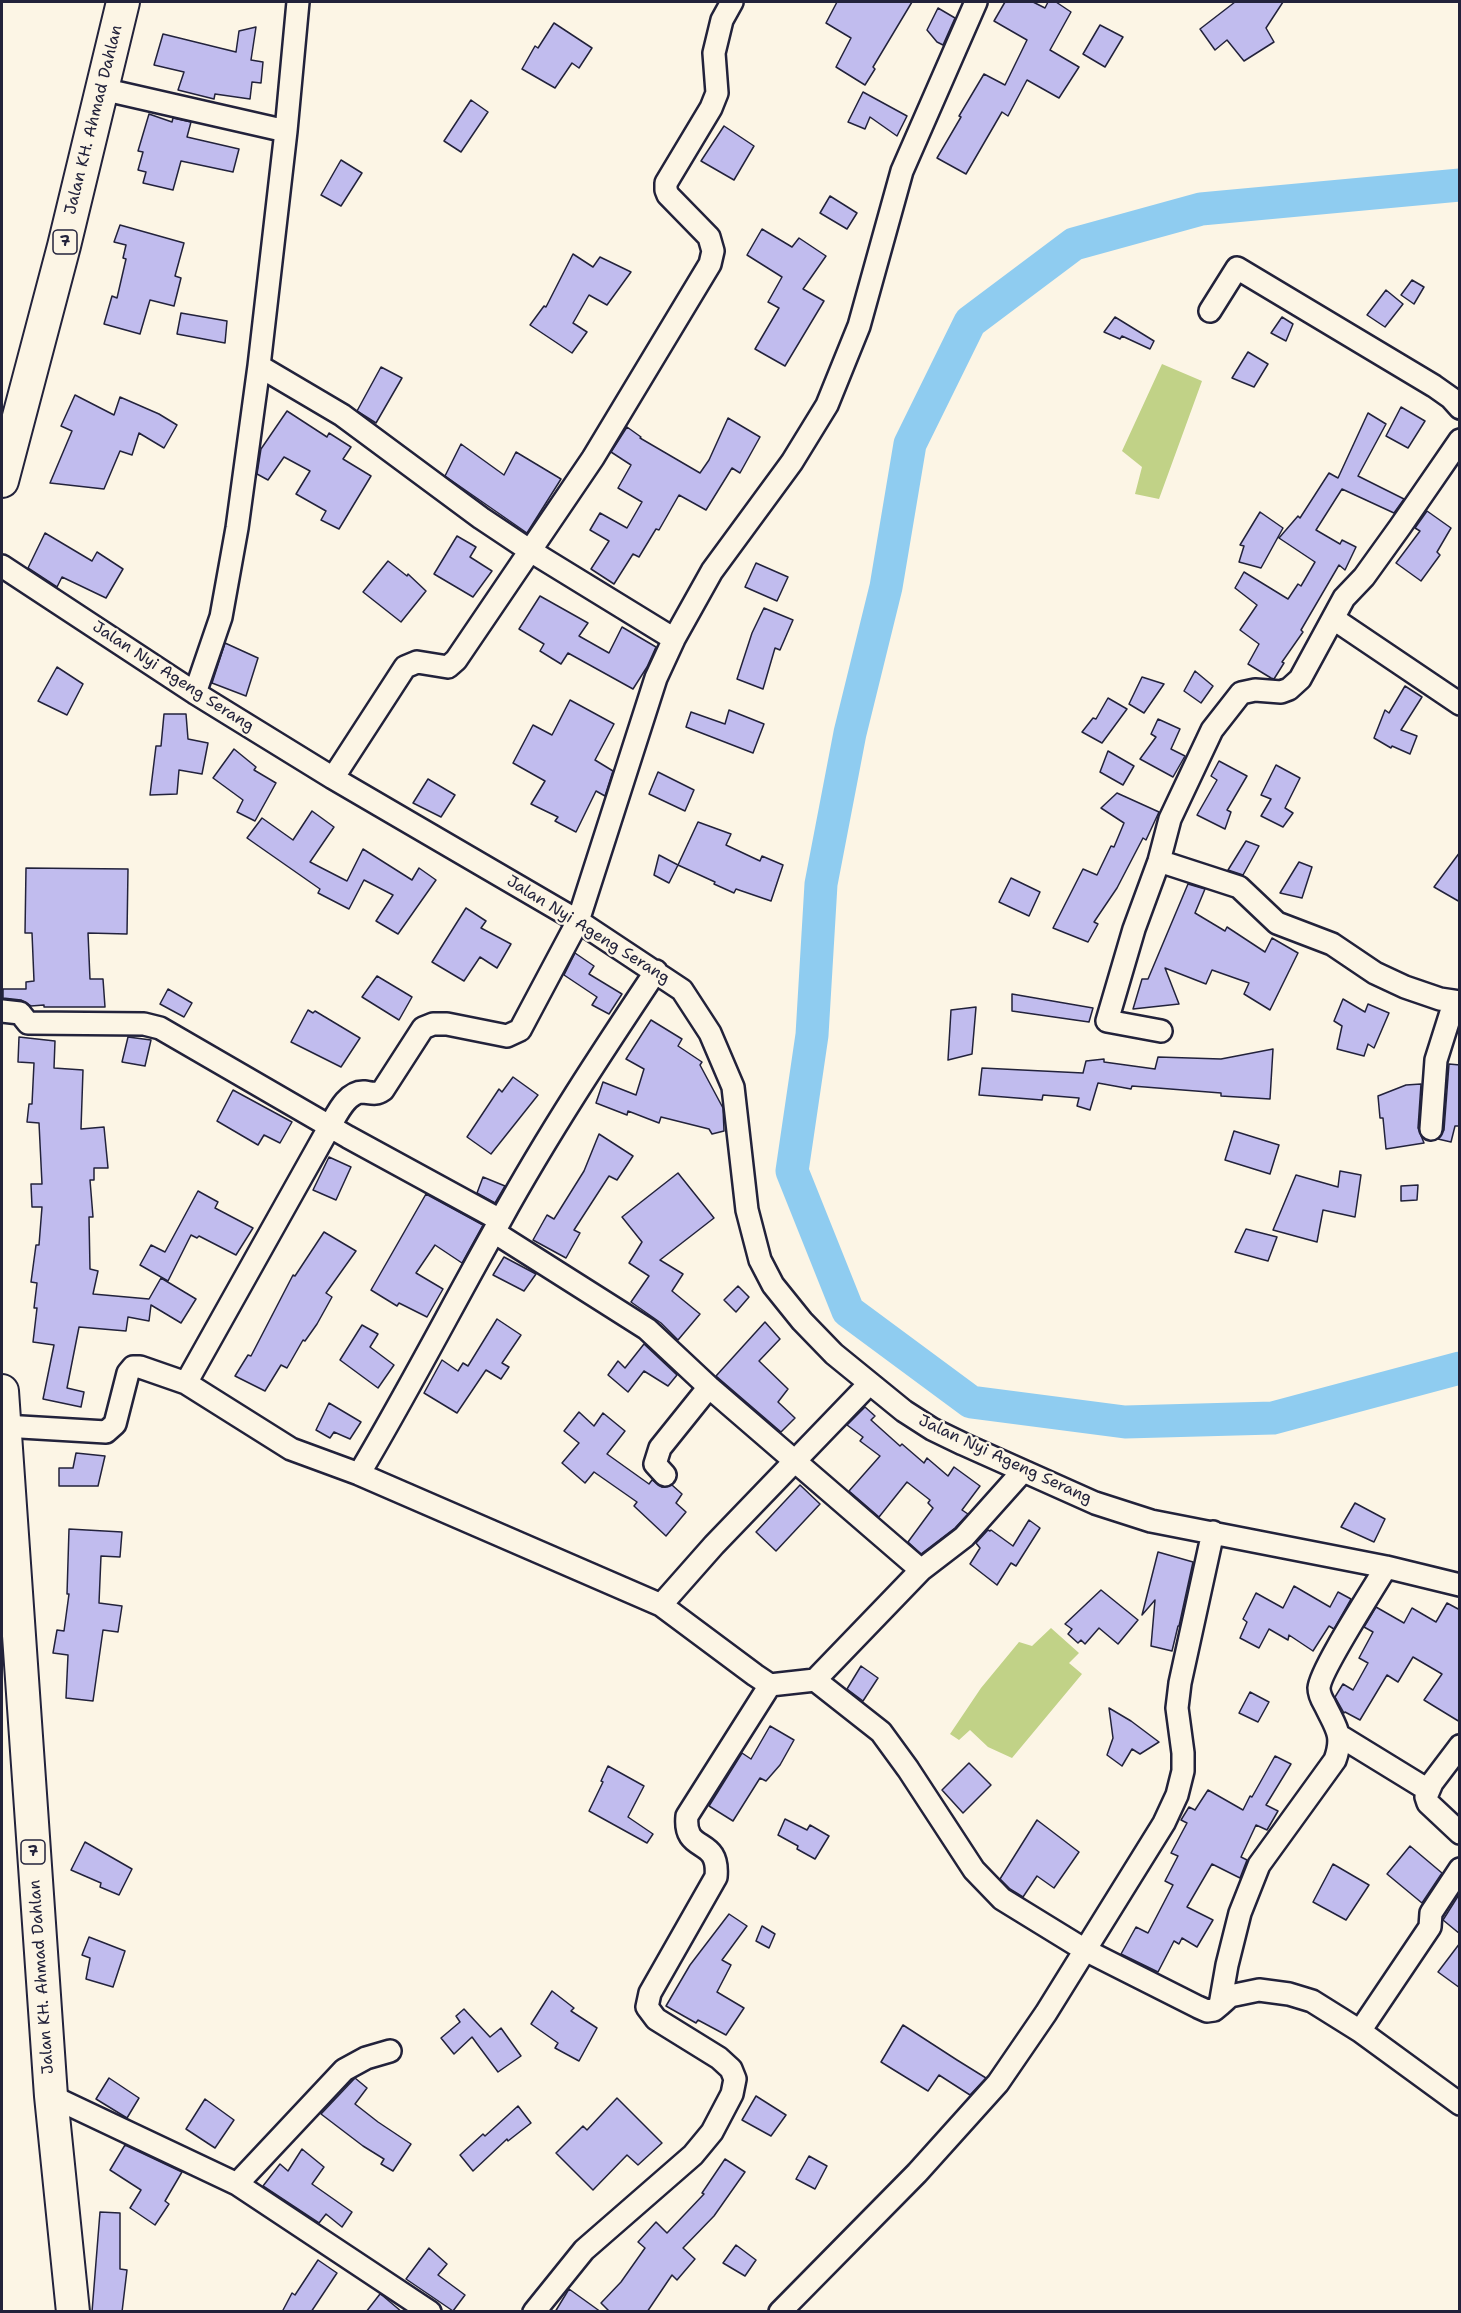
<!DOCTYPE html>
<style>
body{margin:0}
#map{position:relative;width:1461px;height:2313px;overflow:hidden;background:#fcf5e5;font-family:"Shantell Sans",sans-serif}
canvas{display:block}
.frame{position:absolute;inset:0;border:3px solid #22223b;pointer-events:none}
</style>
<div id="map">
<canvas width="1461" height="2313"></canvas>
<div class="frame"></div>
</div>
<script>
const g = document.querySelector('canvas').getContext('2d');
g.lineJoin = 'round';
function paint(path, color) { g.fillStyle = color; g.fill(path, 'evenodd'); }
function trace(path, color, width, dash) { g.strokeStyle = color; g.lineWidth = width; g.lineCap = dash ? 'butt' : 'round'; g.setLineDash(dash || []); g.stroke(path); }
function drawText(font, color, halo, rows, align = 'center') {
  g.font = font + ' "Shantell Sans",sans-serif'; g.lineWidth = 4.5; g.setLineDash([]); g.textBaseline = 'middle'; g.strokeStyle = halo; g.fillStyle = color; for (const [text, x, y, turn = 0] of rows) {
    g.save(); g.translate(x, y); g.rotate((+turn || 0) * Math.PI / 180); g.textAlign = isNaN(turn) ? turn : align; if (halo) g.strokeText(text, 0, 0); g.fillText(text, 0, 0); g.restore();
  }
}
const green = new Path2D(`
 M1162,364L1202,381L1159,499L1135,494L1142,467L1122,451Z
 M1051,1628L1079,1653L1069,1663L1082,1674L1012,1758L988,1747L970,1730L959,1740L950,1734L981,1688L1019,1642L1032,1646Z`);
const river = new Path2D(`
 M1460,185L1201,209L1074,244L970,322L910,444L886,587L850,733L821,884L812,1035L792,1171L848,1311L971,1402L1125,1422L1273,1418L1460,1368`);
const building = new Path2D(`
 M837,2H912L873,67L875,69L865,85L836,67L851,38L826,23Z
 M1005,2H1033L1045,8L1048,2H1056L1071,12L1050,50L1079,67L1059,98L1027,80L1008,116L1002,112L966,174L937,158L961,117L959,116L984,74L1005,85L1027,40L994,21Z
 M1235,2H1283L1266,28L1274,42L1244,61L1227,40L1215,50L1200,29Z
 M938,8L955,18L943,45L937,42L927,30Z
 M554,23L592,48L579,68L572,63L555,88L522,69L535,46L538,48Z
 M1100,25L1123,37L1105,67L1083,54Z
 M256,27L251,60L263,62L261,83L252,82L250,99L215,94L214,99L178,90L184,72L154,65L163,34L236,52L239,31Z
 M863,92L907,116L897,136L870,117L865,129L848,122Z
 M471,100L488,112L461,152L444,141Z
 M149,114L172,122L173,118L191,122L187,137L239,149L233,172L181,161L173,190L143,183L146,172L138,170L143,152L138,151Z
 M724,126L754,146L734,180L701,161Z
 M341,160L362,173L341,206L321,195Z
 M830,196L857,213L847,229L820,213Z
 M120,225L184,243L175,276L181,278L174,306L150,300L140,334L104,324L112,296L117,298L126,259L123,258L126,245L114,242Z
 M762,229L792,247L799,238L826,256L803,289L824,301L785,366L755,349L779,308L768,302L782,277L747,255Z
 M573,254L593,267L600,257L631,272L607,305L589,295L573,323L587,332L572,353L530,325L544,306L546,307Z
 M1412,280L1424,287L1414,304L1401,295Z
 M1386,290L1403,304L1385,327L1367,315Z
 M181,313L227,321L225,343L177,334Z
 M1115,317L1154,341L1150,349L1122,336L1120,339L1104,332Z
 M1282,317L1293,324L1286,341L1271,333Z
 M1248,352L1268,364L1254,387L1232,378Z
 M381,367L402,378L376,423L357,411Z
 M75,395L114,415L120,397L159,414L177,425L164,448L139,433L132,455L120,451L104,489L50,483L72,431L61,426Z
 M1401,407L1425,421L1408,448L1386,436Z
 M287,411L327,437L329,433L351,447L343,459L371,476L339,529L321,520L326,511L296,494L310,471L284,457L268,480L257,474L261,449Z
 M1368,413L1386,424L1358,476L1404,499L1394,513L1342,489L1316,530L1340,544L1342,540L1356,547L1345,570L1339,565L1301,630L1303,632L1282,662L1284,663L1274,679L1271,678L1248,664L1259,644L1240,630L1257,605L1235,588L1244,572L1288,599L1298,584L1301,586L1315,562L1279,538L1298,516L1300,518L1329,473L1338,478Z
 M728,418L760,437L740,473L732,468L706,510L679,495L659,530L656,529L639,557L633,554L614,584L591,569L609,541L590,530L600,513L627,528L642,502L618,488L631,465L611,452L627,427L641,437L640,438L700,473L709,460Z
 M461,444L504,475L516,452L561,479L527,533L445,476Z
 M1427,511L1451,528L1437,552L1440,555L1421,581L1396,563L1420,531L1415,528Z
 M1260,512L1283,528L1261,568L1239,562L1244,546L1240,545Z
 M45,533L92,561L97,552L123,569L106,598L62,577L57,587L28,568Z
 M457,536L476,547L470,557L492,571L473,597L434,574Z
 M388,561L407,576L408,574L426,591L401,622L363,592Z
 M756,563L788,577L777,601L745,587Z
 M540,596L588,623L579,636L609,653L622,627L656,647L647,667L633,689L568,653L561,664L540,651L544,644L519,629Z
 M764,608L793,620L780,650L775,648L763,689L737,679L752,633Z
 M225,643L258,658L246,696L212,683Z
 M57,667L83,684L67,715L38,701Z
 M1195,671L1213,686L1201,703L1184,691Z
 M1142,677L1164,684L1144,713L1129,704Z
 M1405,686L1422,697L1401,730L1417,736L1410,754L1392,746L1391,748L1374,738L1385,710L1389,713Z
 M1108,698L1127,709L1102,743L1082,732L1093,718L1096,719Z
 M570,700L614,724L595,760L613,771L605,796L596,791L576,832L555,821L558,817L531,804L545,781L513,763L533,725L552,735Z
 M729,710L764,724L753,753L686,727L691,712L725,724Z
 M164,714H186L188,739L208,743L202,774L179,770L177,794L150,795L156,746H161Z
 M1158,719L1180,729L1171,749L1185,756L1173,777L1140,759L1156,737L1151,734Z
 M234,749L256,767L254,770L276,783L255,821L237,812L243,800L213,778Z
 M1108,751L1134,766L1123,785L1100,772Z
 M1219,761L1247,776L1227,810L1231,812L1225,829L1197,815L1217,780L1211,776Z
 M1276,765L1300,778L1285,808L1293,813L1283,827L1261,816L1271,799L1261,795Z
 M658,772L694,790L685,811L649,794Z
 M428,779L455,795L441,817L413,803Z
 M1117,793L1159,812L1146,840L1143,838L1117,888L1094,922L1098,924L1088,942L1053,928L1083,869L1097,875L1111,846L1114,847L1124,823L1101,808Z
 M312,811L334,827L310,862L347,881L363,849L412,880L419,868L436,880L398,934L376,921L393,895L364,880L349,909L318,893L320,889L247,838L262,818L293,840Z
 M698,822L731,834L726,845L760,861L762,856L783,865L771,901L736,889L734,893L714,884L715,882L678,865Z
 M1246,841L1259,846L1243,875L1228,870Z
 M1460,852V902L1434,887Z
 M659,855L678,865L669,883L654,875Z
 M1299,862L1312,867L1302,898L1280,893Z
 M26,868L128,869L127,934L88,933L90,979H103L105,1007H44V1005L31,1006L21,1000L3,998V989H26V982L34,981L32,933H25Z
 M1011,878L1040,892L1029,916L999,902Z
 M1188,884L1205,889L1195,913L1225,931L1227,927L1265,952L1272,938L1298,953L1270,1010L1244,994L1249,983L1212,970L1206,984L1165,968L1179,1004L1133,1009L1142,979H1148Z
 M466,908L486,921L481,928L511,944L497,968L480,957L464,981L432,962Z
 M575,953L594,966L589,974L622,994L609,1014L592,1005L597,997L564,975Z
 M377,976L412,997L399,1020L362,997Z
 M168,989L192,1003L184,1017L160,1004Z
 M1012,994L1093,1008L1089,1022L1012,1011Z
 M1343,999L1365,1012L1368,1004L1389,1013L1374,1048L1368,1044L1364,1056L1337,1049L1342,1026L1334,1021Z
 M976,1007L972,1054L948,1060L951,1010Z
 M308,1010L313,1013L315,1011L360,1038L341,1067L291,1042Z
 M651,1020L682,1039L678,1046L702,1062L700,1065L723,1108L724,1131L712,1134L709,1129L661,1117L659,1123L628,1111L627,1115L596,1103L603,1082L636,1095L644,1069L626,1059Z
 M19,1037L55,1041L54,1068L83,1070L81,1129L104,1127L108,1168H94V1180H90L93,1217H89L90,1269L98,1271L93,1294L149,1299L161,1278L196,1299L181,1323L151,1305L149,1321L128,1317L126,1331L79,1327L67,1388L84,1392L81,1407L43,1399L54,1345L33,1342L37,1308H34L37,1283L31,1282L36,1245H39L42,1207H32L31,1184H42L39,1123L27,1122L29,1104H32L34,1063L18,1062Z
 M128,1037L151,1040L145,1066L122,1062Z
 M1273,1049L1270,1099L1221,1096V1093L1132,1086L1131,1089L1098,1083L1090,1110L1077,1106L1079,1098L1043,1095L1042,1100L979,1095L982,1068L1083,1073L1086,1061L1104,1059V1062L1155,1069L1158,1057L1221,1059Z
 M1449,1064L1460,1065V1126H1455L1451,1142L1438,1139L1444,1130Z
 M513,1077L538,1095L491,1154L467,1137L499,1089L502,1092Z
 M1421,1084L1418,1128L1424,1143L1386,1149L1383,1118H1380L1378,1096L1406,1085Z
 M233,1090L292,1122L280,1143L264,1135L258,1145L217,1121Z
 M1234,1131L1279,1145L1270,1174L1225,1160Z
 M599,1134L633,1156L617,1180L609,1176L574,1230L580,1233L566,1258L533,1240L547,1215L554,1219L584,1171Z
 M329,1157L351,1167L336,1200L313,1190Z
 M1340,1171L1361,1175L1355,1217L1323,1210L1317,1242L1273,1230L1296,1175L1338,1187Z
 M678,1173L714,1218L660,1260L683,1274L672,1291L700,1314L678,1340L661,1323L631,1302L649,1276L629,1263L642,1242L622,1217Z
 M483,1177L505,1186L495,1203L477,1193Z
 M1418,1185L1417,1200L1401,1201V1186Z
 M198,1191L218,1202L215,1208L253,1228L236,1255L199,1236L197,1238L191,1235L168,1281L140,1265L151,1245L165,1252Z
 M426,1194L483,1225L462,1263L435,1245L416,1273L443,1289L427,1317L399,1303L397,1306L371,1290Z
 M1246,1229L1277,1237L1268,1261L1235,1252Z
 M324,1232L356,1251L326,1293L332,1297L317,1324L305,1341L303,1340L287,1368L281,1365L265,1391L235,1376L248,1355L251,1356L293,1275L295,1276Z
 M504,1257L536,1274L524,1291L493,1275Z
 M738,1286L749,1297L736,1312L724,1300Z
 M497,1319L521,1335L502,1363L509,1367L501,1379L486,1370L457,1413L424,1393L442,1360L458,1371L463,1363L468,1366Z
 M765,1322L780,1339L759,1361L788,1389L778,1402L795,1418L781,1432L716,1376Z
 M362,1325L378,1334L370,1347L394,1365L378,1388L340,1360Z
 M644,1344L677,1375L668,1386L644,1371L628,1392L608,1375L618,1361L625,1368Z
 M329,1403L361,1422L350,1439L334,1432L330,1438L316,1430Z
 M865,1407L875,1416L871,1420L900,1446L902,1444L924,1463L927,1458L948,1476L954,1467L980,1486L962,1510L968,1514L955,1528L921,1554L908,1542L933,1508L928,1503L930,1500L907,1482L879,1517L849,1491L880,1456L860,1441L863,1437L847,1425Z
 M579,1412L594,1426L603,1413L625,1431L607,1454L649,1484L652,1480L662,1487L672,1485L682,1494L676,1503L686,1512L666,1536L634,1506L637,1502L594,1472L585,1483L562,1463L579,1443L564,1431Z
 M76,1453L105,1456L98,1486H59V1468H73Z
 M800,1485L820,1504L776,1551L756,1532Z
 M1355,1503L1385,1519L1374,1542L1341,1527Z
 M1029,1520L1040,1528L1016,1566L1011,1563L997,1585L970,1564L980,1548L976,1543L988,1530L990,1531L991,1530L1013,1546Z
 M69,1529L122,1532L120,1557L101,1556L99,1603L122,1606L118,1632L103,1630L93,1701L66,1698L68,1655L53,1653L57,1630L64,1631L69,1594H67Z
 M1158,1552L1193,1562L1179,1626H1178L1172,1651L1151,1646L1155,1600L1142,1615Z
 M1294,1586L1330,1607L1338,1592L1351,1599L1334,1629L1329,1626L1313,1651L1289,1635L1288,1640L1269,1629L1259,1648L1240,1638L1247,1622L1243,1619L1256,1593L1283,1608Z
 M1101,1590L1138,1620L1118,1644L1099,1628L1085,1644L1081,1640L1078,1643L1068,1634L1072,1629L1065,1624Z
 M1447,1603L1460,1610V1722L1424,1700L1442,1674L1413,1657L1398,1682L1387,1675L1360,1720L1345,1712L1344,1713L1335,1697L1343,1684L1353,1690L1368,1663L1359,1658L1373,1632L1364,1627L1376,1607L1404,1623L1412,1608L1436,1622Z
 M861,1666L878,1678L863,1701L847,1689Z
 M1250,1692L1269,1702L1258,1722L1239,1713Z
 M1109,1708L1131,1721L1159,1742L1140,1754L1132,1749L1122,1766L1107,1755L1113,1738Z
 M770,1726L794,1740L780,1765L766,1781L760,1778L733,1821L709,1806L742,1753L751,1759Z
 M1275,1756L1291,1764L1266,1805L1278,1811L1267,1830L1256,1825L1241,1857L1247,1860L1240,1878L1212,1864L1187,1907L1213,1920L1197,1947L1182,1938L1179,1944L1174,1941L1158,1972L1121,1954L1136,1927L1148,1933L1173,1885L1165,1881L1178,1856L1171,1853L1187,1823L1181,1820L1189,1807L1195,1810L1208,1790L1243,1810L1250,1796L1252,1797Z
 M969,1763L991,1785L963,1813L942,1790Z
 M608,1766L644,1786L628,1817L653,1834L647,1843L589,1811L603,1782L601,1781Z
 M785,1819L807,1830L810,1825L829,1836L815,1859L797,1849L798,1846L778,1835Z
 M1037,1820L1079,1852L1054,1888L1037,1876L1023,1897L1010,1889L1000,1879Z
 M85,1842L132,1869L119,1895L100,1887L101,1883L71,1870Z
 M1410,1846L1442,1873L1422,1903L1387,1874Z
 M1333,1864L1369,1885L1346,1920L1313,1902Z
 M1460,1893V1934L1443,1920Z
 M729,1914L747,1926L722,1960L731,1965L717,1992L744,2008L726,2035L698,2020L696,2023L666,2006L690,1965Z
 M762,1926L775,1934L769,1948L756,1941Z
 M89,1937L125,1951L113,1987L86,1979L90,1958L82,1955Z
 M1460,1943V1988L1438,1972Z
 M552,1991L574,2008L571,2011L597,2028L579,2061L555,2048L558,2043L531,2024Z
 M464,2009L490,2037L501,2028L521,2056L498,2072L472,2037L454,2054L441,2038L460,2022L456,2016Z
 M903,2025L957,2060L986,2078L970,2095L939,2075L928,2091L881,2062Z
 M109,2078L139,2098L127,2118L96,2099Z
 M355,2078L367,2088L355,2104L378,2122L411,2144L393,2171L381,2164L384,2159L363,2146L321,2114Z
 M756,2096L786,2115L771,2136L742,2120Z
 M617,2098L662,2143L638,2165L627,2155L593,2190L556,2153L583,2126L587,2130Z
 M205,2099L234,2120L215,2148L186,2129Z
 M518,2106L531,2123L508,2141L507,2139L473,2171L460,2155L483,2134L485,2136Z
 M125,2145L182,2172L165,2201L169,2204L155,2225L130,2208L141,2190L110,2170Z
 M302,2149L324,2167L312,2184L352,2212L342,2227L326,2214L319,2223L263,2186L280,2164L288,2171Z
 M809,2156L827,2166L815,2189L796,2179Z
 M725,2159L745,2172L714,2216L683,2248L695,2259L677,2280L672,2275L647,2312H610L601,2303L621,2282L645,2248L638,2242L656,2222L667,2233L704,2194L702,2193Z
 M100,2212L120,2213V2269L127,2270L122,2312H92Z
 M736,2245L756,2260L745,2276L723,2263Z
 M429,2248L447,2264L438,2275L465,2295L453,2311L406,2279Z
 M318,2260L337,2273L311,2312H282L292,2293L295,2295Z
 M569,2289L601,2312H555Z
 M380,2294L383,2296L402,2312H366Z`);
const minor = new Path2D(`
 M102,89L286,131
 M1210,311L1237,268L1434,386L1451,398L1460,408
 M259,366L342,415L481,518L529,550L674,639
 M2,566L195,693L333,778L578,921L682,990L710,1033L733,1087L747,1210L760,1260L773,1285L802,1321L834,1354L904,1411L932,1429L963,1444L1095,1503L1151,1521L1386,1567L1460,1585
 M1334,619L1460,704
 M195,693L221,617L237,528L259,366L286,131L298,2
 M333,778L405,667L417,662L448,667L456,660L593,458L710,264L713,251L709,237L668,195L666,190V183L711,108L717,93L714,53L722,20L732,2
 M1159,861L1239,887L1277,923L1332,944L1375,973L1405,987L1440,999L1460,1002
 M2,1011L20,1013L28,1023L144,1024L160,1028L348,1137L500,1220
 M1161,1031L1107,1021L1134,929L1159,861L1170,819L1212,730L1241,693L1255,690L1281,692L1289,689L1300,679L1344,598L1364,577L1400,527L1460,440
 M1431,1129L1436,1060L1454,1003
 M494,1232L647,1329L709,1387L921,1570L964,1537L1023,1471
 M186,1383L330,1126C337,1114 347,1091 364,1092C372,1093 376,1095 383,1090L423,1028L433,1024H447L507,1036L520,1030L578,921L656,678L674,639L712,571L792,462L827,405L859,326L902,171L976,2
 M869,1384L714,1545L661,1605L755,1675L770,1685L815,1680L921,1570
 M4,1426L106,1432L115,1424L128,1373L133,1367H140L186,1383L291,1449L359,1474C409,1390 453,1304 501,1219C548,1134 602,1052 656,971
 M359,1474L661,1605
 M665,1475L655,1464L660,1448L709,1387
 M815,1680L881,1732L908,1769L974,1870L1002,1899L1085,1950L1198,2007L1207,2011L1214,2010L1220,2005L1227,1965L1240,1913L1259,1865L1335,1760C1344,1735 1336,1728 1325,1705C1322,1700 1319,1693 1319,1688C1320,1670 1374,1588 1386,1567
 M1340,1736L1428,1790
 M1460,1746L1432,1783L1426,1797L1428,1803L1460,1833
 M1220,2005L1230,1996L1259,1990L1289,1994L1312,2001L1360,2031L1460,2104
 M1360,2031L1430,1927L1431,1913L1460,1869
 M51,2096L237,2184L430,2312
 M237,2184L344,2070L366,2058L390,2051
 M534,2312L584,2250L693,2155L712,2132L732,2094L735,2079L731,2069L719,2058L656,2019L647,2007L650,1993L716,1877C720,1835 683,1855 687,1816L770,1685
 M780,2312L917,2173L998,2083L1046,2013L1164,1823L1177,1795L1183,1771V1753L1177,1708L1180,1683L1213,1532`);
const highway = new Path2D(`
 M2,481L64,246L123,2
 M2,1391L51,2096L73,2312`);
const shields = [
 [65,242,24],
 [33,1852,24]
];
const shieldNames = [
 ["7",65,242],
 ["7",33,1852]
];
const streetNames = [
 ["Jalan KH. Ahmad Dahlan",94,120,-76],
 ["Jalan Nyi Ageng Serang",173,677,33],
 ["Jalan Nyi Ageng Serang",588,930,32],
 ["Jalan Nyi Ageng Serang",1005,1460,25],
 ["Jalan KH. Ahmad Dahlan",42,1977,-94]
];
paint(green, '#c1d287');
trace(river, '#8fccf0', 33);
paint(building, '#c1bcee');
trace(building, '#22223b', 1.5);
trace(minor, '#22223b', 26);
trace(highway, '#22223b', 36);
trace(minor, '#fcf5e5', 21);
trace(highway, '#fcf5e5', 32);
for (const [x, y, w] of shields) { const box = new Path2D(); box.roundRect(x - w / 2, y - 12, w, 24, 4.5); g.fillStyle = '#fcf5e5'; g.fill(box); trace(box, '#22223b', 1.5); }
drawText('bold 15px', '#22223b', null, shieldNames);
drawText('16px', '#22223b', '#fcf5e5', streetNames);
</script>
